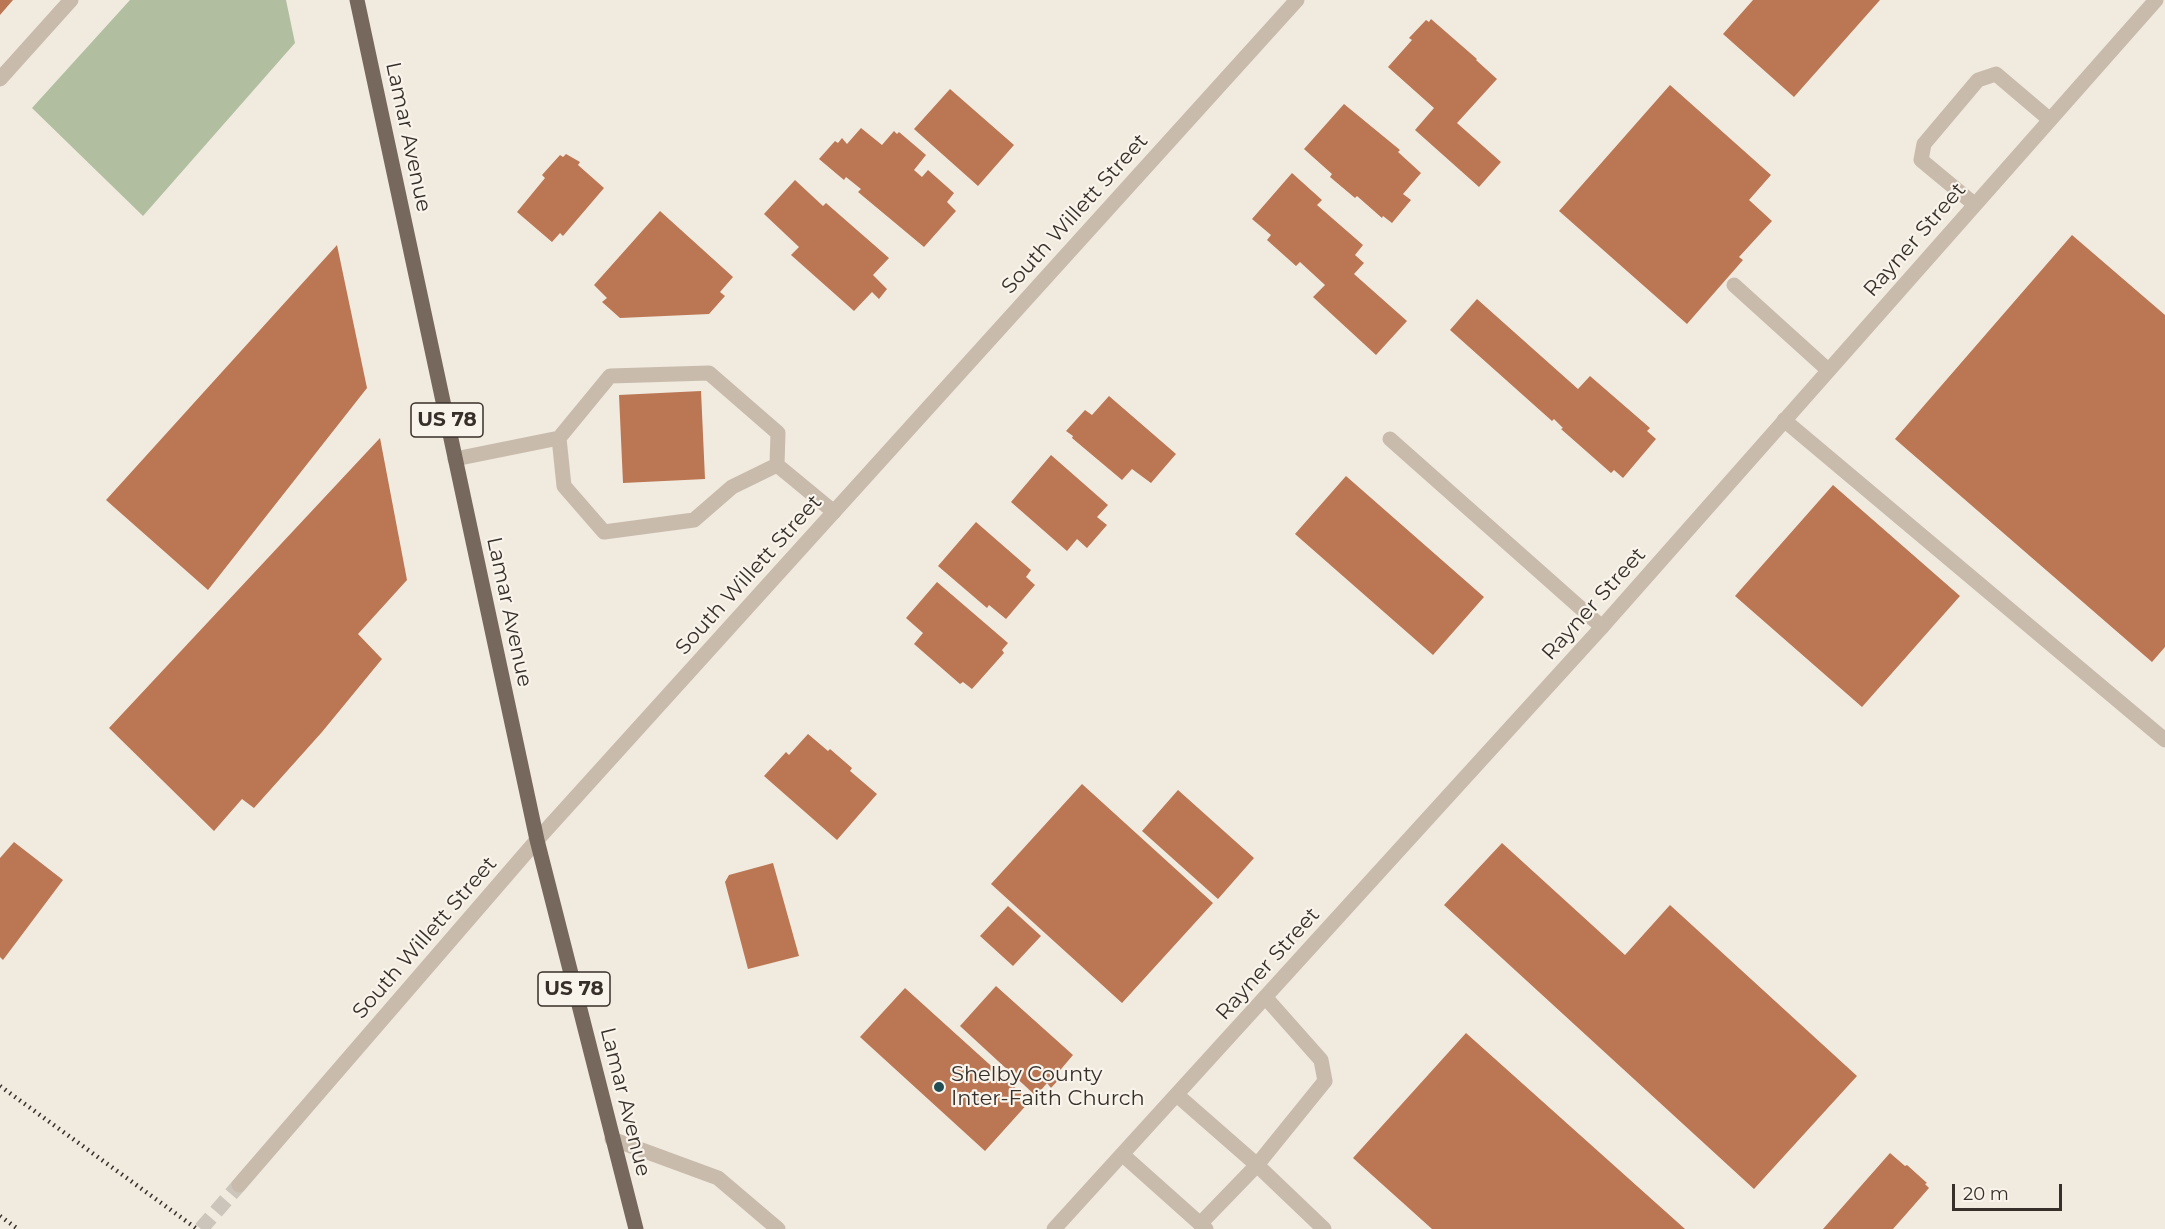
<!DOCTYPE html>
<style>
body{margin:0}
#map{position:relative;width:2165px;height:1229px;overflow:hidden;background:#f1eadf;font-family:Montserrat,sans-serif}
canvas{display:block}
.scale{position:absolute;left:1952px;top:1184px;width:110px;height:27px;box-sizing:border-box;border:3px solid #372f2a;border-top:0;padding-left:8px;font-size:18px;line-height:21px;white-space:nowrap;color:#372f2a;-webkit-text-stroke:4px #f9f4eb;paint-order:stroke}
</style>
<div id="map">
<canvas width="2165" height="1229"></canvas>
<div class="scale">20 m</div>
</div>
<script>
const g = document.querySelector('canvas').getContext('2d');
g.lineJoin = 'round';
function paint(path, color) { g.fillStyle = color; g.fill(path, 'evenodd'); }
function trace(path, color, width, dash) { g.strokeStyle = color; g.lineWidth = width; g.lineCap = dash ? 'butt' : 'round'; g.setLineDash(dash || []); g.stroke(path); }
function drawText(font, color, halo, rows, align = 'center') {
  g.font = font + ' Montserrat,sans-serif'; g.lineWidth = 4.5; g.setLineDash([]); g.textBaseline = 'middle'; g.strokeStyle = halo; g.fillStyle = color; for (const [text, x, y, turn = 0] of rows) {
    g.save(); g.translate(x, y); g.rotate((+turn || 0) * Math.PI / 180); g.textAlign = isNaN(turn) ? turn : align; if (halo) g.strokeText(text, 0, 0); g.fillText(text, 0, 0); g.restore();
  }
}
const green = new Path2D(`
 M130,0H286L295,43L143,216L32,108Z`);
const building = new Path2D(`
 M0,0H13L0,15Z
 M1753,0H1880L1794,97L1723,34Z
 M1431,19L1477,59L1476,60L1497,79L1457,123L1501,162L1479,187L1415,130L1434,108L1388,67L1412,40L1409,38L1426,20L1429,22Z
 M1670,85L1771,175L1749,200L1772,221L1739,257L1743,260L1687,324L1559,211Z
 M950,89L1014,145L978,186L914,129Z
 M1344,104L1400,150L1398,152L1421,173L1403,194L1411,200L1392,223L1383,216L1382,218L1357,196L1355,198L1330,177L1332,174L1304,149Z
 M861,128L882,145L894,131L897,134L899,132L926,155L914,170L922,177L928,170L954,193L947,202L956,211L924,247L858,192L861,189L846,177L844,180L819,159L835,141L838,143L842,138L847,144Z
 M566,154L580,162L578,165L604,188L563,236L560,233L552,242L517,212L545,178L542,175L560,155L563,157Z
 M1292,173L1322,200L1317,205L1363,245L1355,255L1364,263L1354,274L1407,321L1376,355L1313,297L1325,285L1300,262L1296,266L1267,240L1271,235L1252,219Z
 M795,180L823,206L826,203L889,258L873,275L887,289L879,299L872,292L854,311L791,255L799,247L764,214Z
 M660,211L733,277L720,292L725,296L709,314L620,318L602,302L607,298L594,285Z
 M2072,235L2165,315V647L2152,662L1895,439Z
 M337,245L367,388L208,590L106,500Z
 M1477,299L1578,389L1590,376L1650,428L1647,431L1656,439L1623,478L1614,470L1611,473L1561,429L1563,428L1554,419L1552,421L1450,330Z
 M701,391L705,479L623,483L619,395Z
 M1109,396L1176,454L1151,483L1132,469L1122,480L1072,438L1073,436L1066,431L1085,410L1092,415Z
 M380,438L407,580L358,634L382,659L322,732L254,808L242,799L214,831L109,728Z
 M1051,455L1108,505L1097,517L1107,525L1087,548L1077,539L1067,551L1011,502Z
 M1346,476L1484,597L1433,655L1295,534Z
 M1833,485L1960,596L1862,707L1735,596Z
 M976,522L1031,570L1026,577L1035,585L1006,619L989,605L987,608L938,566Z
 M937,582L1008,643L1002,650L1004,653L972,689L963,682L960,684L914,644L923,633L906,618Z
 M808,734L828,751L830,749L852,768L850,771L877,794L837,840L764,776L786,752L789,755Z
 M1082,784L1213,903L1122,1003L991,884Z
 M1178,790L1254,858L1218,899L1142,831Z
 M14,842L63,880L3,960L0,957V858Z
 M1502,843L1625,955L1670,905L1857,1076L1754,1189L1444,905Z
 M773,863L799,956L748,969L725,882L729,875Z
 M1008,906L1041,936L1013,966L980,936Z
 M996,986L1073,1055L1056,1075L1060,1078L1051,1088L1047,1083L1036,1096L960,1026Z
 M905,988L1030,1101L985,1151L860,1037Z
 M1466,1033L1685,1229H1432L1353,1158Z
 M1890,1153L1905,1166L1907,1165L1927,1183L1925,1184L1929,1188L1893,1229H1823Z`);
const streetTunnel = new Path2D(`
 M201,1229L239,1185`);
const lane = new Path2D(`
 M1974,204L1921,160L1924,144L1978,80L1996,74L2049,119
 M1734,285L1828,370
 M1784,420L2165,740
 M559,438L564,486L604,532L694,520L732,487L777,465
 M1390,439L1602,627
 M455,459L559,438L610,376L709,373L778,433L777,465L834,512
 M1177,1095L1257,1165L1325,1081L1321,1060L1266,998
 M1200,1224L1257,1165L1324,1229`);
const street = new Path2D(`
 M0,79L71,0
 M612,1139L718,1178L778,1229
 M1123,1155L1206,1229
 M239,1185L537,840L1297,0
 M1054,1229L1602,627L2156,0`);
const primary = new Path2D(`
 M357,0L537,840L636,1229`);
const rail = new Path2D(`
 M0,1086L197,1229
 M0,1216L18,1229`);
const markers = [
 [939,1087,6,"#234d55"]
];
const shields = [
 [447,420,72],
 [574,989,72]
];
const shieldNames = [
 ["US 78",447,420],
 ["US 78",574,989]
];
const streetNames = [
 ["Lamar Avenue",408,137,78],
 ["South Willett Street",1075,214,-48],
 ["Rayner Street",1915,240,-49],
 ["South Willett Street",749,575,-48],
 ["Rayner Street",1594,604,-48],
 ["Lamar Avenue",509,612,78],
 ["South Willett Street",425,938,-49],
 ["Rayner Street",1268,964,-48],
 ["Lamar Avenue",625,1102,76]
];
const poiNames = [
 ["Shelby County",951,1075],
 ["Inter-Faith Church",951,1099]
];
paint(green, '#b1bfa0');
paint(building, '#bb7653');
trace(streetTunnel, '#ccc5bb', 15, [15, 8]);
trace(lane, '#c8bbac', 15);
trace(street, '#c8bbac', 15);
trace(primary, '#77685d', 15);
trace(rail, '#372f2a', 4.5, [1.5, 4.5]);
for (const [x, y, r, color] of markers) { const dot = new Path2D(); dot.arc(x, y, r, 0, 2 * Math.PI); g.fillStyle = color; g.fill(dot); trace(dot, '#f9f4eb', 2); }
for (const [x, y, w] of shields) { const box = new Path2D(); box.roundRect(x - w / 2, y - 17, w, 34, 4.5); g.fillStyle = '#f9f4eb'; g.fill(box); trace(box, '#372f2a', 1.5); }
drawText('bold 20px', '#372f2a', null, shieldNames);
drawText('21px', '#372f2a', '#f9f4eb', streetNames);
drawText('21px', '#372f2a', '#f9f4eb', poiNames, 'left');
</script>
